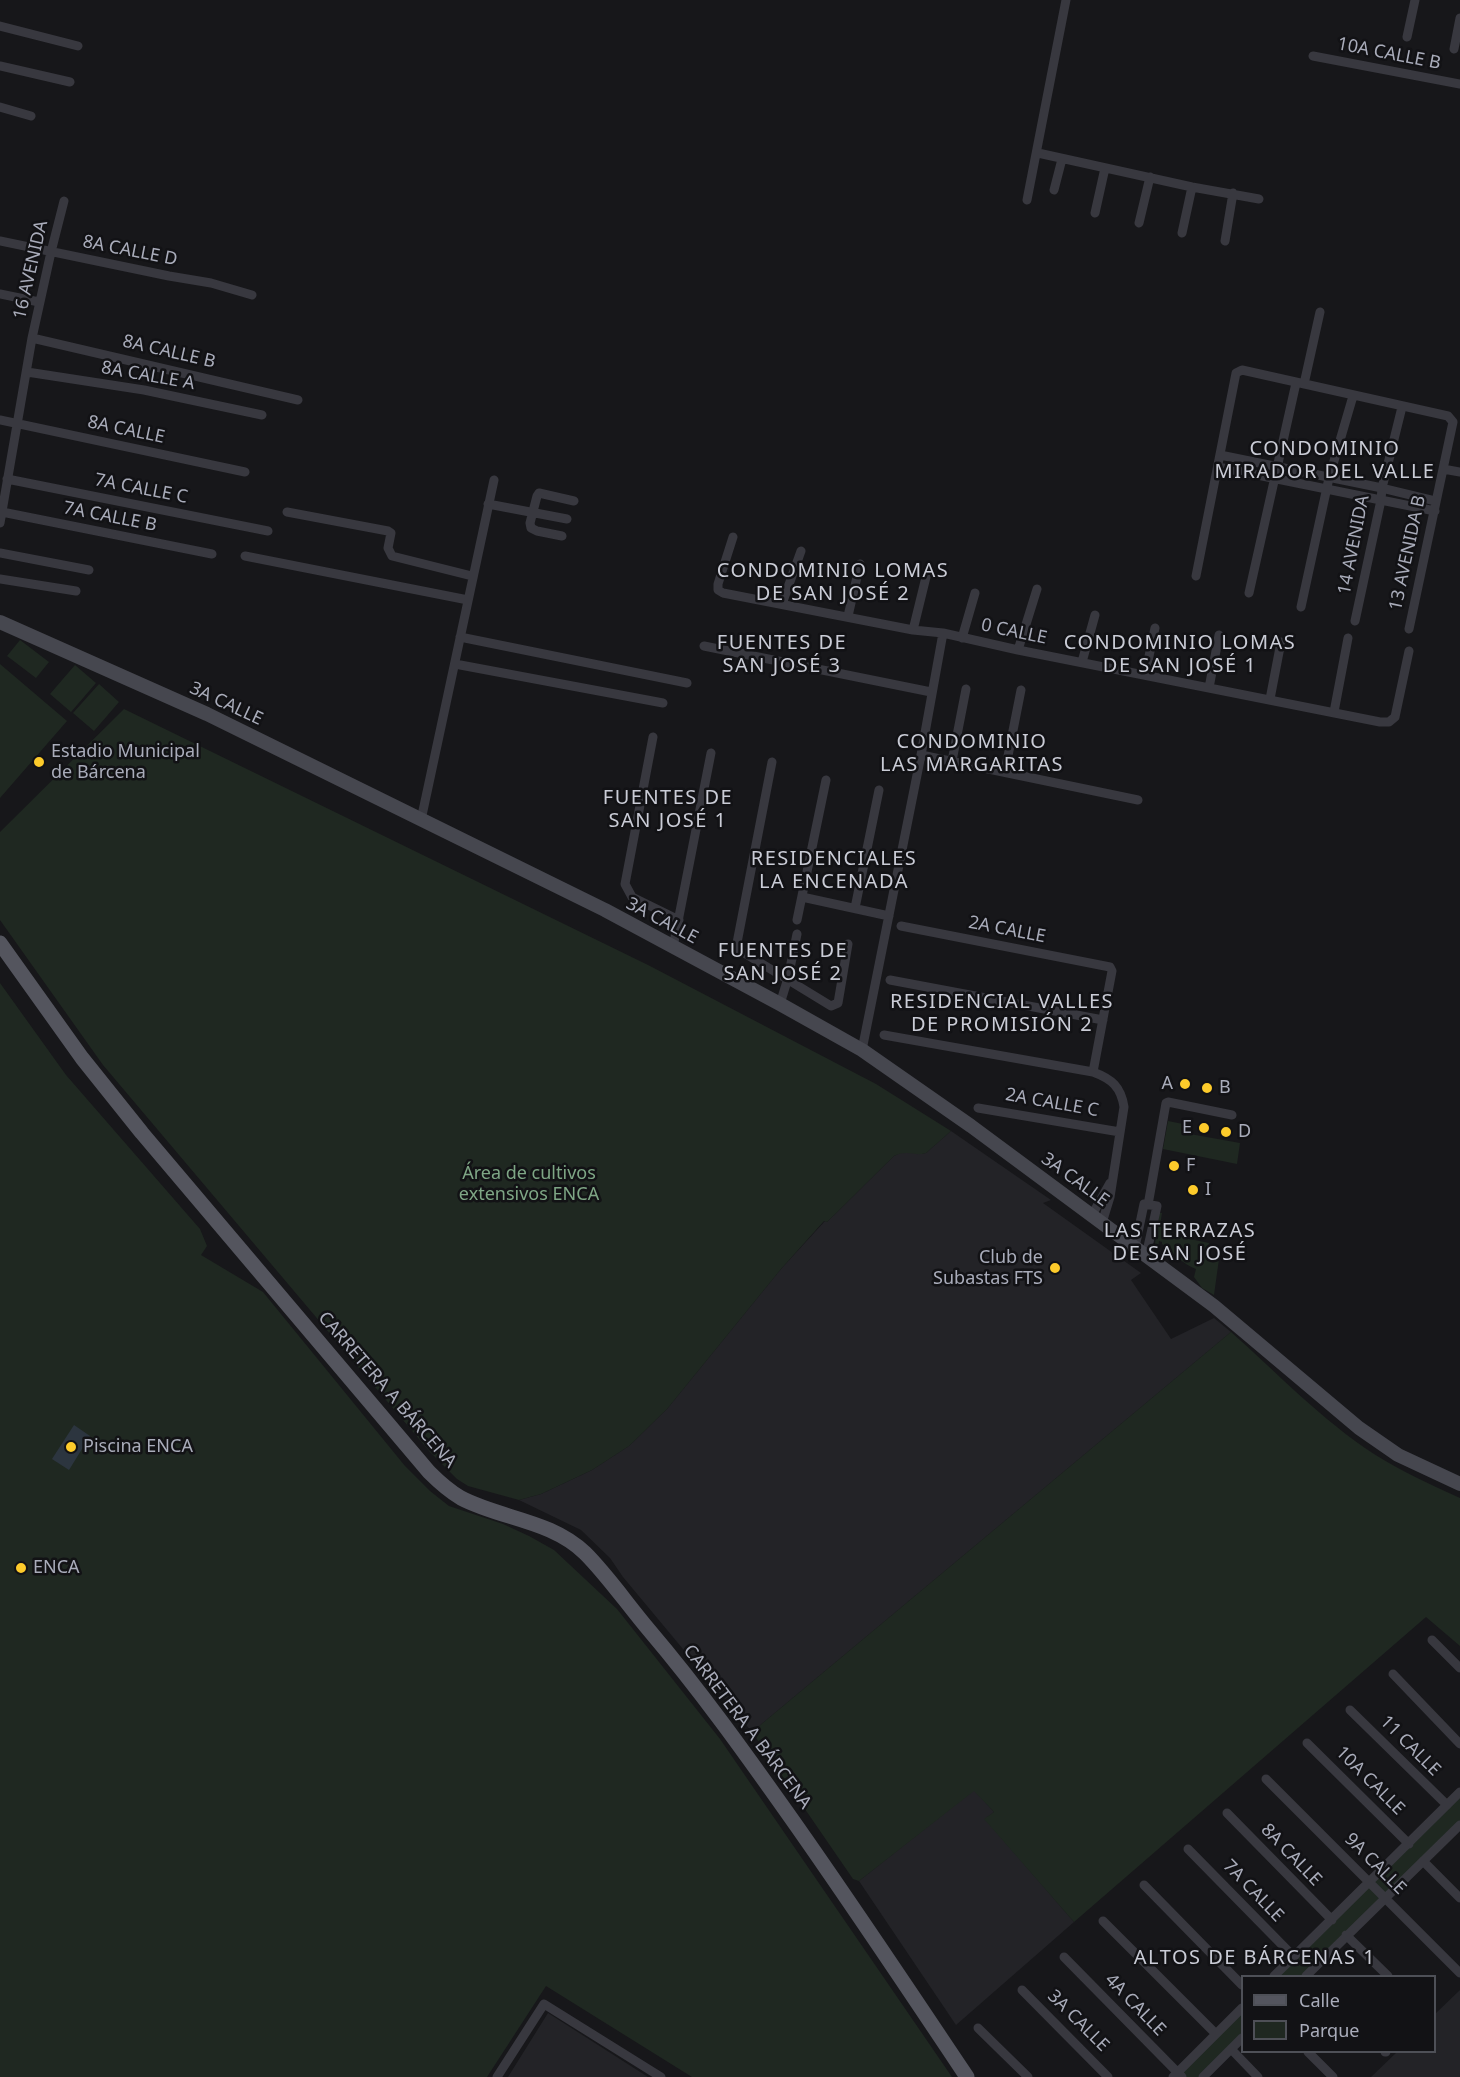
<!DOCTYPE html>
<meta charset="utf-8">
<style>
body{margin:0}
#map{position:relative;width:1460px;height:2077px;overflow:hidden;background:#17171a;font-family:"Noto Sans",sans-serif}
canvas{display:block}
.legend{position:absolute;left:1241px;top:1975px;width:195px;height:78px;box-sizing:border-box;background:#121215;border:2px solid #4e5057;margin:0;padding:8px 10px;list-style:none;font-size:18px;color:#a9acba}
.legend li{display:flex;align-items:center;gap:12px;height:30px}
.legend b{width:30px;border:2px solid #4e5057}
</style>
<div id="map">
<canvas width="1460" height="2077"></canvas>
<ul class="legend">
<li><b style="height:8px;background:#54555e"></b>Calle</li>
<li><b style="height:16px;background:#1f2821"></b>Parque</li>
</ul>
</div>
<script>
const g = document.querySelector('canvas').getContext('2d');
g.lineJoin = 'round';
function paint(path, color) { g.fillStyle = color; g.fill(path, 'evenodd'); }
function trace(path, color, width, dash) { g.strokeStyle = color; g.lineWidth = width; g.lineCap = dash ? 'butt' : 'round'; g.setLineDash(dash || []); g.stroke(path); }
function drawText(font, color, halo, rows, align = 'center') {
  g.font = font + ' "Noto Sans",sans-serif'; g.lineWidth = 5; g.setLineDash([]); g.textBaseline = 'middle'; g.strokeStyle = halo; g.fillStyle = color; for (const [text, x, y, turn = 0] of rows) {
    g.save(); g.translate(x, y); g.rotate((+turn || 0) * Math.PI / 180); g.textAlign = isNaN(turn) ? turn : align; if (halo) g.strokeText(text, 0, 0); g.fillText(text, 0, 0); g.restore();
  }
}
const built = new Path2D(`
 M951,1131L1051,1200L1043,1203L1141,1273L1131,1280L1171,1339L1214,1318L1231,1332L752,1732L623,1577L610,1558L581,1530L519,1500L541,1494L592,1470L629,1446L667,1409L781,1269L825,1221L827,1222L894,1156L904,1151L921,1154L926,1153Z
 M974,1790L994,1812L985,1819L1074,1922L956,2025L859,1881Z
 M1460,1990V2077H1371L1397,2052H1434L1435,2014Z
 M548,2013L648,2077H508Z`);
const green = new Path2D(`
 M20,640L49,662L36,678L7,656Z
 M0,664L67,721L0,798Z
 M75,665L96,683L71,712L50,694Z
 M99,684L119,702L94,731L73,713Z
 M124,709L648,965L876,1084L951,1131L926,1153C914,1157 909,1149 894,1156L827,1222L824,1221L781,1269L667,1409L629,1446L592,1470L541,1494L519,1500L468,1486L457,1479L430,1452L103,1065L0,920V832Z
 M0,983L66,1075L200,1229L207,1246L201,1255L263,1292L405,1466L430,1491L449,1506L503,1524L529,1536L554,1550L617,1609L720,1739L952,2077H692L546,1986L487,2077H0Z
 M1168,1121L1188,1125L1190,1134L1240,1143L1237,1164L1163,1149Z
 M1159,1213H1162L1160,1226L1167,1228L1166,1234L1209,1243L1206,1256L1219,1259L1214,1295L1202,1288L1194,1277L1196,1269C1184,1265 1171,1251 1162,1244V1242L1159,1241L1158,1249L1155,1244Z
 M1231,1332C1277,1373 1322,1420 1374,1454C1401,1471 1431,1485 1460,1498V1646L1426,1617L1074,1922L984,1819L994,1812L974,1791L859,1881L853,1879L752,1732Z
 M1460,1792V1825L1306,1976H1274Z
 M1242,2008V2038L1203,2077H1173Z`);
const water = new Path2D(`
 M74,1425L90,1436L69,1470L52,1459Z`);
const street = new Path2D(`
 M0,26L78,46
 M1407,37L1415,0
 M1454,49L1460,18
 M1313,56L1460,84
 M0,66L70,82
 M0,107L31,116
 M1038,153L1192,187L1259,199
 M1054,190L1062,159
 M1027,200L1066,0
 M1095,213L1105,168
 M1139,223L1150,177
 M1182,233L1192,187
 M0,241L169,276L211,283L252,295
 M1225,241L1233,193
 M0,294L39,302
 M32,338L298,400
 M27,372L144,390L262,415
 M1304,384L1320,312
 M0,420L245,472
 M1220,455L1382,488L1436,501
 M1218,467L1435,511
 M1443,469L1460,472
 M7,479L268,531
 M488,504L567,519
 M2,512L212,554
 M287,512L388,531L391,533L388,548L392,556L472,576
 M0,523L32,338L51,252L64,201
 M562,536L537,531L531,528L530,523L537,496L539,493L574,501
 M733,537L718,584V590L723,593L913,630L943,633L1018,650L1380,722H1389L1395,717L1409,651
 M0,553L89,570
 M245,556L468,600
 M1196,576L1236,373L1242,370L1448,416L1453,422L1409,629
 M0,579L76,591
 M1249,593L1296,383
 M782,604L801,551
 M1301,607L1329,478L1353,396
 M848,616L860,564
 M1355,621L1381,500L1382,488L1402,407
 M913,630L926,577
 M460,637L687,683
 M962,638L975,593
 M704,646L931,692
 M1018,650L1037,589
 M1082,662L1095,615
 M455,664L663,703
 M1145,675L1155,628
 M1209,688L1219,635
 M1270,699L1281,642
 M1334,712L1348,638
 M653,737L625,884L632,897L679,920
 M921,755L1138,800
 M952,761L966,689
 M772,762L736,948L831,1006L838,1003L848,944
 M1005,771L1021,690
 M421,820L494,480
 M802,897L889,916
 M855,908L879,790
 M797,920L826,780
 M901,926L1110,967L1112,971L1093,1072
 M673,947L711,753
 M890,980L1103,1020
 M780,1004L788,978L797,934
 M884,1035L1093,1072C1112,1079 1121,1087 1124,1107L1110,1197L1102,1223
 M862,1050L921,755L943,633
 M978,1108L1120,1132
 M1148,1205L1166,1103L1168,1102L1232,1115
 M1092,1215L1110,1183
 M1135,1247L1144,1204L1157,1206L1146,1256
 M1432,1640L1460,1668
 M1393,1674L1460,1744
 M1350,1710L1447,1805
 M1307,1743L1409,1844
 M1266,1779L1460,1973
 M1227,1813L1332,1920
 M1188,1849L1294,1957
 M1423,1861L1460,1898
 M1144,1885L1242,1985
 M1103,1921L1216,2034
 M1346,1935L1388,1976
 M1064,1957L1182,2077
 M1274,1976L1460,1792
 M1306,1976L1460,1825
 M1022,1990L1108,2077
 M978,2028L1028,2077
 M1231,2049L1258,2077
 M1308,2052L1333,2077
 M1385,2052H1386
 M497,2077L544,2004L661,2077
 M1173,2077L1242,2008
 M1203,2077L1242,2038`);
const secondary = new Path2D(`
 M0,622L207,714L605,910L780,1004L862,1050L971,1126L1214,1306L1359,1428L1398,1455L1460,1484`);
const primary = new Path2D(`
 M0,943L82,1058L142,1133L429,1472C439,1482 449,1491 461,1498C501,1519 551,1520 585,1553C608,1576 627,1604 649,1630C700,1690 745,1753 791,1818C851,1903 909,1990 967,2077`);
const markers = [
 [39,762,6,"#fdcb2b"],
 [1185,1084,6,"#fdcb2b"],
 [1207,1088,6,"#fdcb2b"],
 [1204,1128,6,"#fdcb2b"],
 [1226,1132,6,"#fdcb2b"],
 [1174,1166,6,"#fdcb2b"],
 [1193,1190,6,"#fdcb2b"],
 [1055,1268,6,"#fdcb2b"],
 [71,1447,6,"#fdcb2b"],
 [21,1568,6,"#fdcb2b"]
];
const streetNames = [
 ["10A CALLE B",1389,54,11],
 ["8A CALLE D",130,251,11],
 ["16 AVENIDA",31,270,-77],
 ["8A CALLE B",169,352,13],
 ["8A CALLE A",148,376,10],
 ["8A CALLE",126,430,12],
 ["7A CALLE C",141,489,11],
 ["7A CALLE B",110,517,11],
 ["14 AVENIDA",1354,545,-79],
 ["13 AVENIDA B",1408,553,-78],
 ["0 CALLE",1014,632,12],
 ["3A CALLE",226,704,25],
 ["3A CALLE",662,921,28],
 ["2A CALLE",1007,930,11],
 ["2A CALLE C",1052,1103,10],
 ["3A CALLE",1075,1180,36],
 ["CARRETERA A BÁRCENA",387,1390,49],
 ["CARRETERA A BÁRCENA",747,1727,53],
 ["11 CALLE",1410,1746,45],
 ["10A CALLE",1370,1781,45],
 ["8A CALLE",1291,1855,46],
 ["9A CALLE",1375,1864,45],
 ["7A CALLE",1253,1891,46],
 ["4A CALLE",1135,2005,46],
 ["3A CALLE",1078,2021,45]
];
const poiNames = [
 ["Estadio Municipal",51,752],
 ["de Bárcena",51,773],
 ["A",1173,1084,"right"],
 ["B",1219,1088],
 ["E",1192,1128,"right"],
 ["D",1238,1132],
 ["F",1186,1166],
 ["I",1205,1190],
 ["Club de",1043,1258,"right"],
 ["Subastas FTS",1043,1279,"right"],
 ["Piscina ENCA",83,1447],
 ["ENCA",33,1568]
];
const parkNames = [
 ["Área de cultivos",529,1174],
 ["extensivos ENCA",529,1195]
];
const neighbourhoodNames = [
 ["CONDOMINIO",1325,449],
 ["MIRADOR DEL VALLE",1325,472],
 ["CONDOMINIO LOMAS",833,571],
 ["DE SAN JOSÉ 2",833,594],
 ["FUENTES DE",782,643],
 ["SAN JOSÉ 3",782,666],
 ["CONDOMINIO LOMAS",1180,643],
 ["DE SAN JOSÉ 1",1180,666],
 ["CONDOMINIO",972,742],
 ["LAS MARGARITAS",972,765],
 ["FUENTES DE",668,798],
 ["SAN JOSÉ 1",668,821],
 ["RESIDENCIALES",834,859],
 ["LA ENCENADA",834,882],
 ["FUENTES DE",783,951],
 ["SAN JOSÉ 2",783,974],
 ["RESIDENCIAL VALLES",1002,1002],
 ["DE PROMISIÓN 2",1002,1025],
 ["LAS TERRAZAS",1180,1231],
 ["DE SAN JOSÉ",1180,1254],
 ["ALTOS DE BÁRCENAS 1",1255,1958]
];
paint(built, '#232327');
paint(green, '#1f2821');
paint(water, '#2c353f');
trace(street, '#38383f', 9);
trace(secondary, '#46474f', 14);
trace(primary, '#54555e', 15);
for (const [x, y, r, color] of markers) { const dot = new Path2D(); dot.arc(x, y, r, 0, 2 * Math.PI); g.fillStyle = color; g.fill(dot); trace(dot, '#121215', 2); }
drawText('18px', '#a9acba', '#121215', streetNames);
drawText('18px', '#a9acba', '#121215', poiNames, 'left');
drawText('18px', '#7ea685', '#121215', parkNames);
g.letterSpacing = '1.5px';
drawText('20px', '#caccd6', '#121215', neighbourhoodNames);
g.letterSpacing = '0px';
</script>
